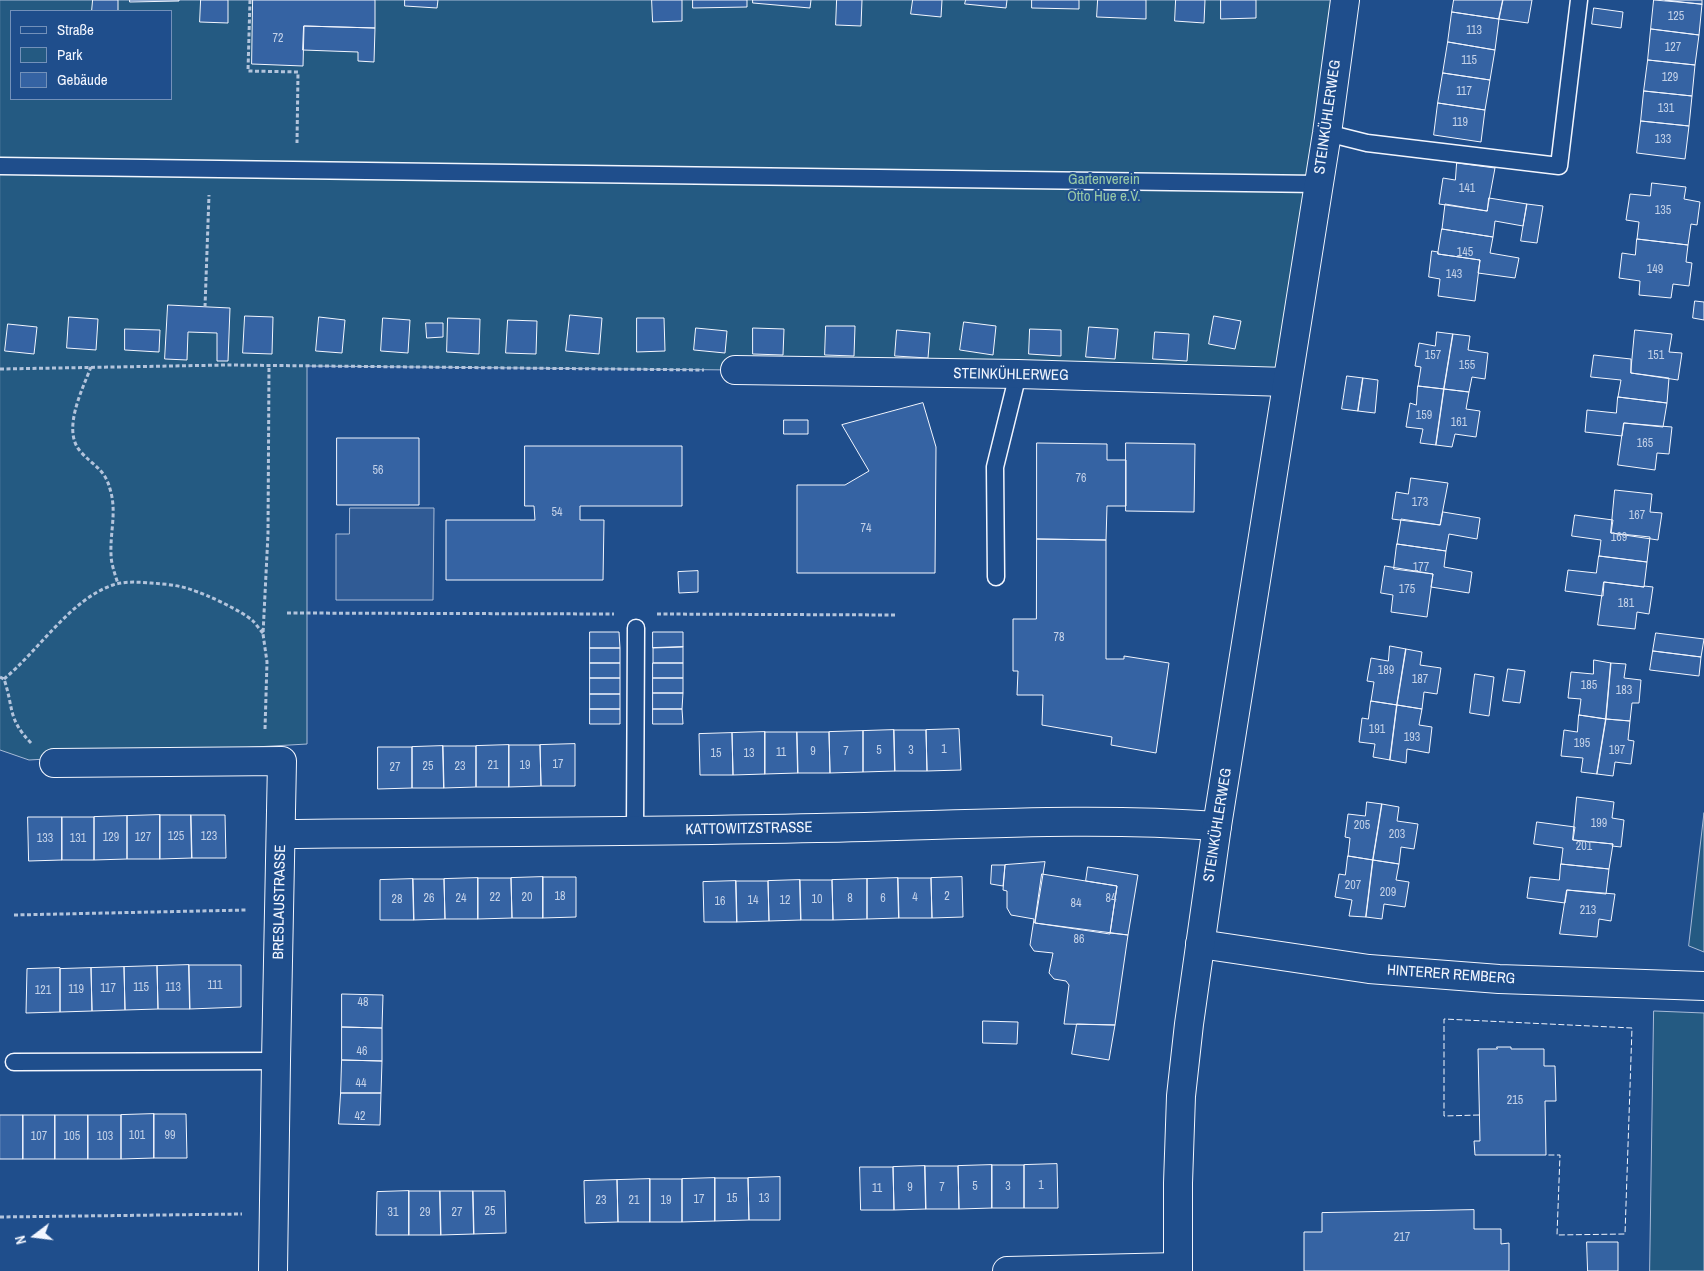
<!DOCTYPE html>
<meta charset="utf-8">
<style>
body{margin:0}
#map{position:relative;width:1704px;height:1271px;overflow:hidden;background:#1f4e8c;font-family:"Archivo Narrow",sans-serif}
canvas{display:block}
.legend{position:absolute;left:10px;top:10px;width:162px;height:90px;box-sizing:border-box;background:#1f4e8c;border:1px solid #7391ba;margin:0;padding:6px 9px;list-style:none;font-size:15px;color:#f2f6ff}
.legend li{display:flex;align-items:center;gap:10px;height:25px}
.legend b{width:25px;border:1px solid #7391ba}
.north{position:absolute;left:10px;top:1211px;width:50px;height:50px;-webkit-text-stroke:4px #1f4e8c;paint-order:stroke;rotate:255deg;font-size:14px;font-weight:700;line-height:20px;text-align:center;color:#f2f6ff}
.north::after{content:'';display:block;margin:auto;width:18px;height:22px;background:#f2f6ff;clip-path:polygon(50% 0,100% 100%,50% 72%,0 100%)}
</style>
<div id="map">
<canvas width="1704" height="1271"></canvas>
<ul class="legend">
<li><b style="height:6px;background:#1f4e8c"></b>Straße</li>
<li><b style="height:14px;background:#245a82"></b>Park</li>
<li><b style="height:14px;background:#3563a3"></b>Gebäude</li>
</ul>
<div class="north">N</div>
</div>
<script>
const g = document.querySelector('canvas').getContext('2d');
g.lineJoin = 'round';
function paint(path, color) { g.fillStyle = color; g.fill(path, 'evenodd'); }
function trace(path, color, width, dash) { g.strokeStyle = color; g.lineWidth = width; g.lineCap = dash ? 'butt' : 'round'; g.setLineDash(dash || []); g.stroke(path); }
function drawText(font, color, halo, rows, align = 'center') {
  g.font = font + ' "Archivo Narrow",sans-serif'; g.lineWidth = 4; g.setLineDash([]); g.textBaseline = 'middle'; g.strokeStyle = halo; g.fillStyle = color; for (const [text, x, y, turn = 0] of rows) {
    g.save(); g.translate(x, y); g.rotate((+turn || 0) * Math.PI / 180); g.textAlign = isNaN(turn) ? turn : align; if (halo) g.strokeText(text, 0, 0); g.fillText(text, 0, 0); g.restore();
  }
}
const green = new Path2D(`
 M0,0H1345L1287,382L735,370L307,366V744L29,760L0,750ZM11,11H171V99H11Z
 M1704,813V952L1689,946Z
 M1654,1011L1704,1013V1271H1650Z`);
const parking = new Path2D(`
 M350,508H434L433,600H336V534H349Z`);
const building = new Path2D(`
 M93,0H118V11H92Z
 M130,0H179V1L130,2Z
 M201,0H228V23L200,22Z
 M253,0H375V28L304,26L303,66L252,64Z
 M405,0H438L437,8L405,6Z
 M652,0H682V21L653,22Z
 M693,0H747V7L693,8Z
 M753,0H811L810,8L753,3Z
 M837,0H862L861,26L836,25Z
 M913,0H942L941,17L911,14Z
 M966,0H1007L1006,8L965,4Z
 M1032,0H1079V9L1032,8Z
 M1098,0H1146V19L1097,17Z
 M1176,0H1205L1204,23L1175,21Z
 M1221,0H1256V18L1221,19Z
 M1454,0H1503L1499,19L1452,12Z
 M1503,0H1532L1528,23L1499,19Z
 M1654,0L1702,4L1699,35L1651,29Z
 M1665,0H1702V4Z
 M1594,8L1623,12L1621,28L1592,24Z
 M1452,12L1499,19L1495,50L1448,42Z
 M304,26L375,28L374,62L358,61V52L303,50Z
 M1651,29L1699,35L1695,65L1648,60Z
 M1448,42L1495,50L1490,80L1443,73Z
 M1648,60L1695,65L1692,96L1644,91Z
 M1443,73L1490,80L1485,110L1438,103Z
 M1644,91L1692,96L1689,126L1641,121Z
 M1438,103L1485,110L1481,142L1434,135Z
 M1641,121L1689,126L1685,159L1637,153Z
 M1457,163L1495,168L1487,211L1439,204L1443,178L1455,180Z
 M1652,183L1686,187L1684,199L1700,202L1697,225L1691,224L1688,245L1637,239L1639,222L1626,220L1630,194L1650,196Z
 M1489,198L1527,204L1523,226L1495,221L1493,237L1442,229L1445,204L1487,211Z
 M1527,204L1543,206L1537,243L1521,241Z
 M1442,229L1493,237L1490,253L1519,258L1515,278L1478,273L1480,260L1438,254Z
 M1637,239L1688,245L1686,262L1692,263L1689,286L1673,284L1671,298L1639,295L1640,281L1619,278L1622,253L1635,255Z
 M1432,251L1438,252V254L1480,260L1475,301L1438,296L1440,279L1429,277Z
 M1695,301L1704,302V320L1693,318Z
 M168,305L230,308L228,361H217V333L188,332L187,360L165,359Z
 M570,315L602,318L599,354L566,351Z
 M245,316L273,317L272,354L243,353Z
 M1214,316L1241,321L1235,349L1209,344Z
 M69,317L98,319L96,350L67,348Z
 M319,317L345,320L342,353L316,351Z
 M383,318L410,320L408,353L381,351Z
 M448,318L480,319L479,354L447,352Z
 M637,318H664L665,351L637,352Z
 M508,320L537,321L536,354L506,353Z
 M964,322L996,326L993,355L960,350Z
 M426,323H443V337L427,338Z
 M8,324L37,327L34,354L5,351Z
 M826,326H855L854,356L825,355Z
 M1089,327L1118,329L1115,359L1086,357Z
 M696,328L727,331L725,353L694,350Z
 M753,328L784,329L783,355L753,354Z
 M125,329L160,330L159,352L125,350Z
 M1030,329L1061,330V356L1029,354Z
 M897,330L930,333L928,358L895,356Z
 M1635,330L1672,334L1669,352L1682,353L1678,380L1631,373Z
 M1155,332L1189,334L1187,361L1153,359Z
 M1437,332L1453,334L1444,389L1418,386L1421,367L1415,366L1419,343L1435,346Z
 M1453,334L1470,336L1468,350L1488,353L1485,379L1472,377L1469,392L1444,389Z
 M1594,355L1631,359V373L1669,378L1667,403L1618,397L1621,380L1591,377Z
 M1347,376L1363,378L1358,411L1342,409Z
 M1363,378L1378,380L1375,413L1358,411Z
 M1418,386L1444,389L1436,445L1420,443L1423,429L1406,427L1410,403L1416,405Z
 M1444,389L1469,392L1466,409L1480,411L1476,437L1455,434L1452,447L1436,445Z
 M1618,397L1667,403L1663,427L1624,423L1622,436L1585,432L1587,410L1616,413Z
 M923,403L936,447L935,573H797V485H845L869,471L842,425Z
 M784,420H808V434H784Z
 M1624,423L1672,427L1669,454L1657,453L1655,470L1618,465Z
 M337,438H419V505H337Z
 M1037,443L1107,444V460H1126V506H1107L1106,540L1037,539Z
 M1126,443L1195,444L1194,512L1126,511Z
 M525,446H682V506H580V520H604L603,580H446V520H535L534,506H525Z
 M1411,478L1448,483L1440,525L1392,519L1396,492L1408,494Z
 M1615,490L1652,494L1650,512L1662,513L1658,540L1611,533Z
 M1443,512L1480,518L1477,539L1449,534L1446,551L1397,544L1401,519L1440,525Z
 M1575,515L1613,520L1611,533L1650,537L1647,562L1599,556L1601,540L1572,536Z
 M1037,539L1106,540V659H1124V656L1169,663L1156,753L1111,745L1112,737L1042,725L1043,695H1017L1018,671H1013V619H1036Z
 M1397,544L1446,551L1444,567L1472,572L1469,593L1431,587L1433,574L1394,569Z
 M1599,556L1647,562L1644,587L1604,582L1603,596L1565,591L1568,570L1596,573Z
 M1385,566L1433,574L1427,617L1391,612L1393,595L1381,593Z
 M698,571V592L679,593L678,572Z
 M1604,582L1644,587V586L1653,587L1649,614L1637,612L1635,629L1598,625Z
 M590,632H619L620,648H590Z
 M653,632H683V647L653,648Z
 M1656,633L1704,639L1701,657L1653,651Z
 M1390,646L1406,649L1397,705L1371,701L1374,682L1367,681L1371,658L1388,661Z
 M683,647V663H653V648Z
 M590,648H620V663H590Z
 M1406,649L1422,652L1420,665L1441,668L1437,694L1424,692L1422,709L1397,705Z
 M1653,651L1701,657L1699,676L1650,670Z
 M1594,660L1611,663L1606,719L1579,715L1581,699L1568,698L1571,672L1593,674Z
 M590,663H620V678H590Z
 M653,663H683V678H653Z
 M1611,663L1626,664L1624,678L1641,680L1639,703H1632L1630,721L1606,719Z
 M1508,669L1525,671L1520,703L1503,701Z
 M1475,674L1494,677L1489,716L1470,713Z
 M590,678H620V694H590Z
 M653,678H683V693H653Z
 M653,693H683L682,709H653Z
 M590,694H620V709H590Z
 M1371,701L1397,705L1390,760L1373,757L1375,744L1359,742L1362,718L1368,719Z
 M1397,705L1422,709L1419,725L1432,727L1429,753L1407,749L1406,763L1390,760Z
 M590,709H620V724H590Z
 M653,709H682L683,724H653Z
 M1579,715L1606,719L1597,774L1581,772L1583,758L1561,756L1564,730L1577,732Z
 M1606,719L1630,721L1628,740L1634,741L1631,764L1615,762L1613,776L1597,774Z
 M959,729L961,770L927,771L926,730Z
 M894,730H926L927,771H895Z
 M894,730L895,771L863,772V731Z
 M863,731V772L830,773L829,732Z
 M765,732H797L798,773L765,774Z
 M765,732V774L733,775L732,733Z
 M797,732H829L830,773H798Z
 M732,733L733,775H700L699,734Z
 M575,744V786H541L540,745Z
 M509,745H540L541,786L509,787Z
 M509,745V787H476V746Z
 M443,746H476V787L444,788Z
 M443,746L444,788H412V747Z
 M378,747H412V788L378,789Z
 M1577,797L1614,802L1612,818L1624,820L1621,847L1612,846L1613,844L1573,840Z
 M1367,802L1382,804L1373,860L1348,856L1350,838L1345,837L1348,814L1365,816Z
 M1382,804L1399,807L1397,821L1418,824L1414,849L1401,847L1399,864L1373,860Z
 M160,815V859H127V816Z
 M160,815H191L192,858L160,859Z
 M191,815H225L226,858H192Z
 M127,816V859L94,860V817Z
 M28,817H62V860L29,861Z
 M62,817H94V860H62Z
 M1537,822L1575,827L1573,840L1613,844L1609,869L1561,864L1563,848L1534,844Z
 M1348,856L1373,860L1366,917L1349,916L1352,900L1335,897L1339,874L1345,875Z
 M1373,860L1399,864L1396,880L1409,882L1405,907L1384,904L1382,919L1366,917Z
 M1045,862L1035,923L1128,935L1115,1025L1064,1024L1069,985L1066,981L1054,979L1049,973L1053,953L1034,951L1030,945L1034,919L1011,915L1007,908V891L1003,890L1005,865Z
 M1561,864L1609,869L1606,894L1567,890L1565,903L1527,898L1530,877L1559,880Z
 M992,865H1005L1003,886L991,884Z
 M1088,867L1138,875L1128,935L1110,933L1117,886L1086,881Z
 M1042,874L1117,886L1110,934L1035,923Z
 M543,877H576V917L543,918Z
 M543,877V918H512L511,878Z
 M962,877L963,917L932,918L931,878Z
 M478,878H511L512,918L478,919Z
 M478,878V919H445L444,879Z
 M898,878L899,918L867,919V879Z
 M898,878H931L932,918H899Z
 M413,879H444L445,919L414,920Z
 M413,879L414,920H380V880Z
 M867,879V919L833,920L832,880Z
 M800,880L801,920L769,921L768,881Z
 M800,880H832L833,920H801Z
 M736,881L737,922H704L703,882Z
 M736,881H768L769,921L737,922Z
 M1567,890L1615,894L1611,921L1599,919L1597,937L1560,934Z
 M189,965H241V1007L190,1009Z
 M189,965L190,1009H158L157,966Z
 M157,966L158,1009L125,1010L124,967Z
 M124,967L125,1010L92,1011L91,968Z
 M60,968V1012L26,1013L27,969Z
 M91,968L92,1011L60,1012V969Z
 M342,994L383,995L382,1028L342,1027Z
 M983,1021L1018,1022L1017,1044L983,1043Z
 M1077,1024L1115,1025L1109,1060L1072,1054Z
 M342,1027L382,1028V1061L342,1060Z
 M1497,1047H1511V1049H1544V1066H1555L1556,1101H1545L1546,1155H1475L1474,1141H1480L1478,1049H1497Z
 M342,1060L382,1061L381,1093H341Z
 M341,1093H381L380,1125L339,1124Z
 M154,1114V1158L121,1159V1115Z
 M154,1114H186L187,1158H154Z
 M0,1115H23V1159H0Z
 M23,1115H55V1159H23Z
 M55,1115H88V1159H55Z
 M88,1115H121V1159H88Z
 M1057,1164L1058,1208H1024V1165Z
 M992,1165H1024V1208H992Z
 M992,1165V1208L959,1209L958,1166Z
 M925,1166H958L959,1209H926Z
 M925,1166L926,1209L894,1210L893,1167Z
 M860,1167H893L894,1210H861Z
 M780,1177V1220H749L748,1178Z
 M715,1178H748L749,1220L715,1221Z
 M715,1178V1221L682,1222V1179Z
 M650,1179V1222H618L617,1180Z
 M650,1179H682V1222H650Z
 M617,1180L618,1222L585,1223L584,1181Z
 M409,1191H440L441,1235H409Z
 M409,1191V1235H376L377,1192Z
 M440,1191H473L474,1234L441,1235Z
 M473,1191H505L506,1233L474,1234Z
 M1474,1210V1229H1501V1244L1509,1243V1271H1304V1232H1322V1213Z
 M1587,1242H1618V1271H1588Z`);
const path = new Path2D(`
 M250,0L248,71L298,72L297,143
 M205,307L209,195
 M91,367C82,390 62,430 80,451C92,465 105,469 110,489C117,511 110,532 111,554C111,564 115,574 118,584
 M0,369L228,365L704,370
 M287,613L614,614
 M657,614L895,615
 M0,677L4,679C14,708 7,718 31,743
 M4,679C38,651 71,599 113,585C125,581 138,582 151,583C164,584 179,585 192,590C206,594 242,611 253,621C256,624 259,629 263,633
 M265,729L267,662L263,634L268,534L269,365
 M14,915L246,910
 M0,1217L242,1214`);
const service = new Path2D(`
 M1327,133L1367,143L1559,166L1579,0
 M0,166L1318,184
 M996,577L995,467L1018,374
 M635,830L636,628
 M14,1062L276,1061`);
const minor = new Path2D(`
 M735,370L1018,374L1287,382
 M54,763L282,761L276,1061L273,1271
 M281,834C460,832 639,832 817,828C951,826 1083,816 1217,826
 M1200,944L1369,969L1499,979L1704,986
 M1007,1271L1178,1267`);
const tertiary = new Path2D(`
 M1178,1271V1183L1181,1096L1189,1024L1217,826L1327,133L1345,0`);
const fence = new Path2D(`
 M1479,1115L1444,1116V1019L1632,1028L1625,1234L1557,1235L1560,1155H1546`);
const numberNames = [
 ["125",1676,17],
 ["113",1474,31],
 ["72",278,39],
 ["127",1673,48],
 ["115",1469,61],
 ["129",1670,78],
 ["117",1464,92],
 ["131",1666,109],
 ["119",1460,123],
 ["133",1663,140],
 ["141",1467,189],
 ["135",1663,211],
 ["145",1465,253],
 ["149",1655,270],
 ["143",1454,275],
 ["157",1433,356],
 ["151",1656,356],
 ["155",1467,366],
 ["159",1424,416],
 ["161",1459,423],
 ["165",1645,444],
 ["56",378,471],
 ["76",1081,479],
 ["173",1420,503],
 ["54",557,513],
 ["167",1637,516],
 ["74",866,529],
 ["169",1619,538],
 ["177",1421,568],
 ["175",1407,590],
 ["181",1626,604],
 ["78",1059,638],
 ["189",1386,671],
 ["187",1420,680],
 ["185",1589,686],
 ["183",1624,691],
 ["191",1377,730],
 ["193",1412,738],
 ["195",1582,744],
 ["1",944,750],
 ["5",879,751],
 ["3",911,751],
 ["197",1617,751],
 ["9",813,752],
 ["7",846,752],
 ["11",781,753],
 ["15",716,754],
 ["13",749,754],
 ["17",558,765],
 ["21",493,766],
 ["19",525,766],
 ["25",428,767],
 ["23",460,767],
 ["27",395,768],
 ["199",1599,824],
 ["205",1362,826],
 ["203",1397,835],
 ["125",176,837],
 ["123",209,837],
 ["129",111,838],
 ["127",143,838],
 ["133",45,839],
 ["131",78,839],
 ["201",1584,847],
 ["207",1353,886],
 ["209",1388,893],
 ["18",560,897],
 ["2",947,897],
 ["22",495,898],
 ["20",527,898],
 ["4",915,898],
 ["26",429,899],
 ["24",461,899],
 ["8",850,899],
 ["6",883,899],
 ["84",1111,899],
 ["28",397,900],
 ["10",817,900],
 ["14",753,901],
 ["12",785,901],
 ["16",720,902],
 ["84",1076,904],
 ["213",1588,911],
 ["86",1079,940],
 ["111",215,986],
 ["115",141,988],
 ["113",173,988],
 ["117",108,989],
 ["119",76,990],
 ["121",43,991],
 ["48",363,1003],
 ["46",362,1052],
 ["44",361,1084],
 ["215",1515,1101],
 ["42",360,1117],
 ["101",137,1136],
 ["99",170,1136],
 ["107",39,1137],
 ["105",72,1137],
 ["103",105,1137],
 ["1",1041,1186],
 ["5",975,1187],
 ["3",1008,1187],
 ["9",910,1188],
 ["7",942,1188],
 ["11",877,1189],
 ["15",732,1199],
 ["13",764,1199],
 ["17",699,1200],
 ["23",601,1201],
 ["21",634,1201],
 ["19",666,1201],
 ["25",490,1212],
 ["31",393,1213],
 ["29",425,1213],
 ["27",457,1213],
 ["217",1402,1238]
];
const streetNames = [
 ["STEINKÜHLERWEG",1328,117,-82],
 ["STEINKÜHLERWEG",1011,375,1],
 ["STEINKÜHLERWEG",1218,825,-81],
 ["KATTOWITZSTRASSE",749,829,-1],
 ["BRESLAUSTRASSE",280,902,-89],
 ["HINTERER REMBERG",1451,975,4]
];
const parkNames = [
 ["Gartenverein",1104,180],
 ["Otto Hue e.V.",1104,197]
];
paint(green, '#245a82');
trace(green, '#a8bbd7', 1);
paint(parking, '#305b95');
trace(parking, '#a8bbd7', 1);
paint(building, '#3563a3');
trace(building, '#f2f6ff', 1);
trace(service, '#f2f6ff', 19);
trace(minor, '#f2f6ff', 30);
trace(tertiary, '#f2f6ff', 30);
trace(path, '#b3c4dc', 3, [4, 2.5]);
trace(service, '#1f4e8c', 16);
trace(minor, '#1f4e8c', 28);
trace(tertiary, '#1f4e8c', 28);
trace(fence, '#f2f6ff', 1, [6, 2.5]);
drawText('12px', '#c3d1e8', null, numberNames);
drawText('15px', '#f2f6ff', '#1f4e8c', streetNames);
drawText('15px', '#97c8a6', '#1f4e8c', parkNames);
</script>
